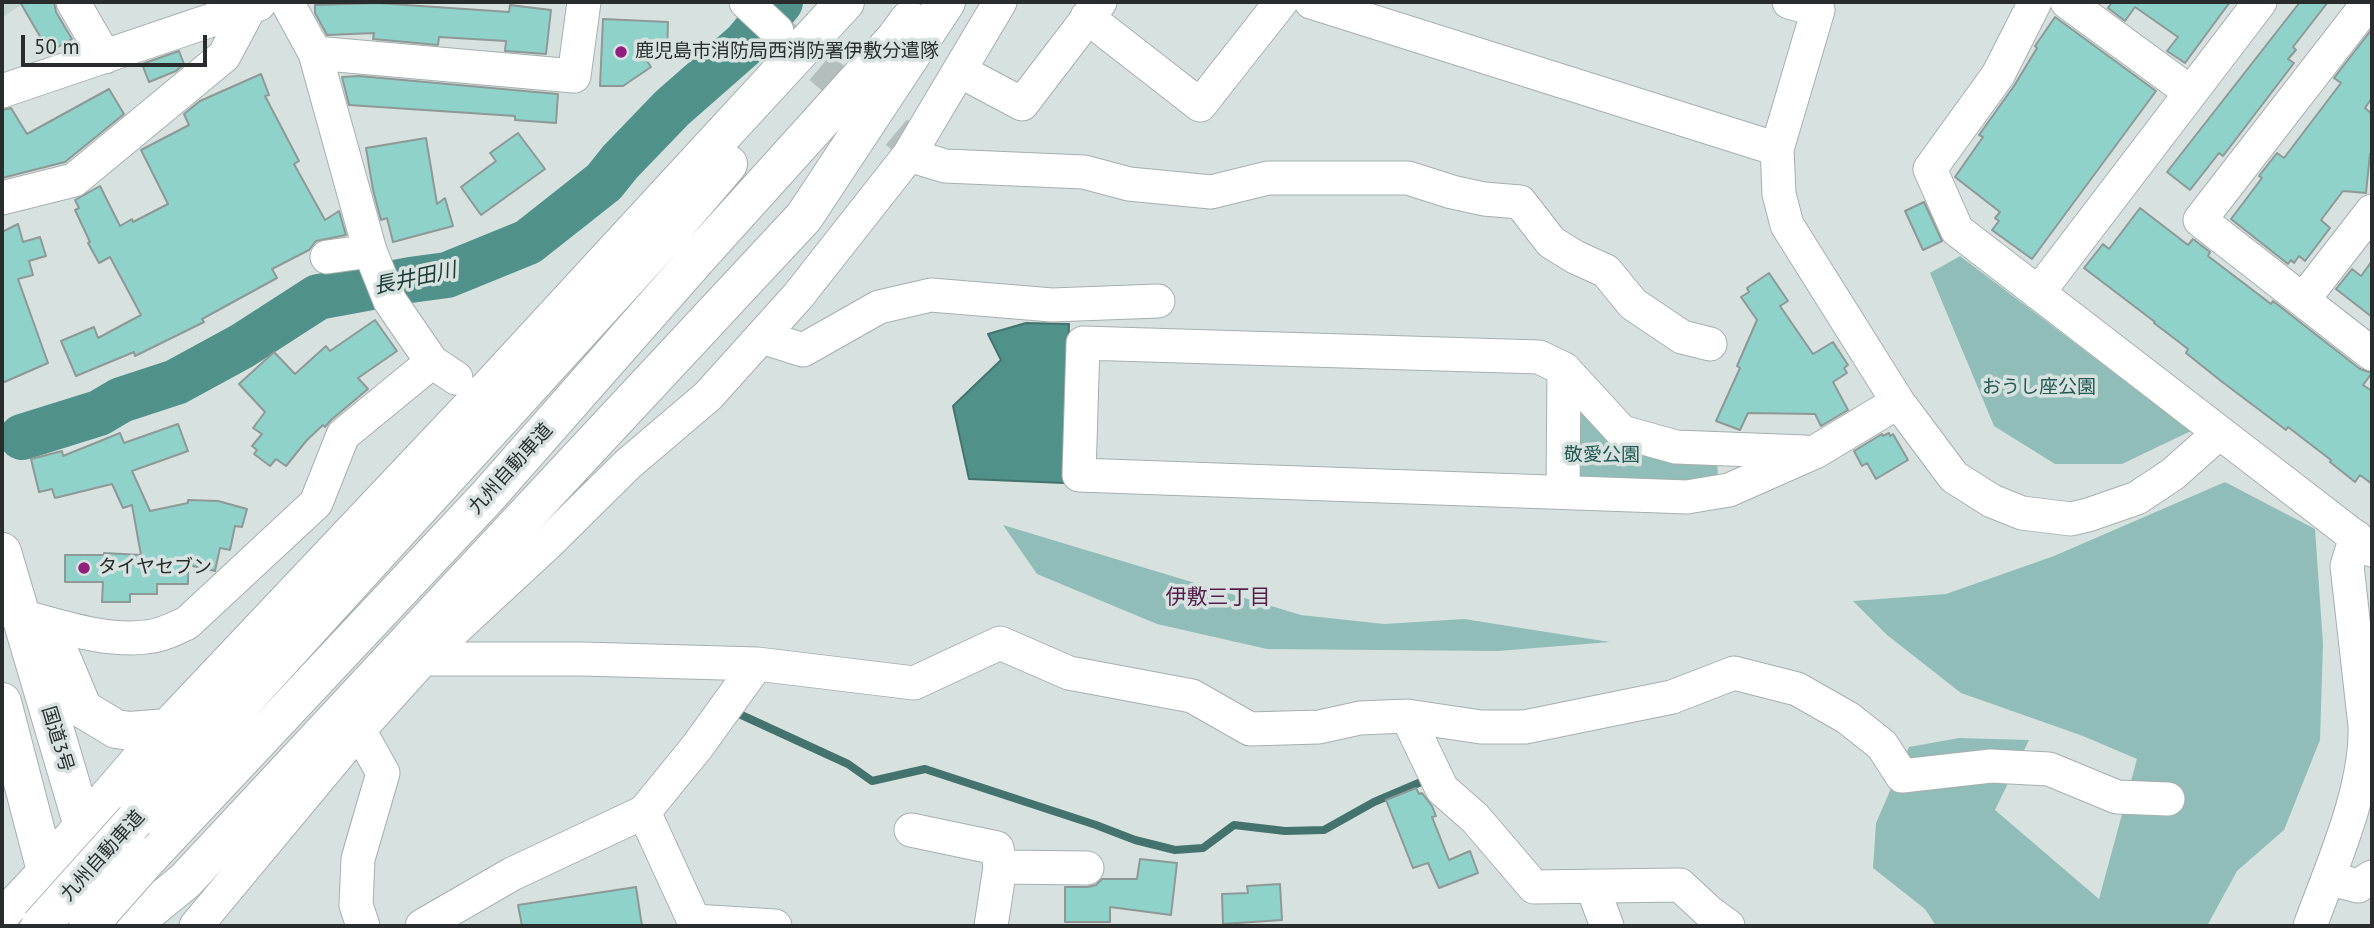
<!DOCTYPE html>
<meta charset="utf-8">
<style>
body{margin:0}
#map{position:relative;width:2374px;height:928px;overflow:hidden;background:#d7e2e0;font-family:"PT Sans",sans-serif}
canvas{display:block}
.frame{position:absolute;inset:0;border:4px solid #282c2c;pointer-events:none}
.scale{position:absolute;left:21px;top:35px;width:186px;height:32px;box-sizing:border-box;border:4px solid #282c2c;border-top:0;padding-left:9px;font-size:21px;line-height:24px;white-space:nowrap;color:#282c2c;-webkit-text-stroke:5px #d7e2e0;paint-order:stroke}
</style>
<div id="map">
<canvas width="2374" height="928"></canvas>
<div class="frame"></div>
<div class="scale">50 m</div>
</div>
<script>
const g = document.querySelector('canvas').getContext('2d');
g.lineJoin = 'round';
function paint(path, color) { g.fillStyle = color; g.fill(path, 'evenodd'); }
function trace(path, color, width, dash) { g.strokeStyle = color; g.lineWidth = width; g.lineCap = dash ? 'butt' : 'round'; g.setLineDash(dash || []); g.stroke(path); }
function drawText(font, color, halo, rows, align = 'center') {
  g.font = font + ' "PT Sans","Noto Sans JP",sans-serif'; g.lineWidth = 7; g.setLineDash([]); g.textBaseline = 'middle'; g.strokeStyle = halo; g.fillStyle = color; for (const [text, x, y, turn = 0] of rows) {
    g.save(); g.translate(x, y); g.rotate((+turn || 0) * Math.PI / 180); g.textAlign = isNaN(turn) ? turn : align; if (halo) g.strokeText(text, 0, 0); g.fillText(text, 0, 0); g.restore();
  }
}
const built = new Path2D(`
 M2,2H25L2,18Z`);
const green = new Path2D(`
 M1960,256L2191,431L2122,464H2055L1994,426L1930,273Z
 M1578,387L1621,437L1717,456L1718,481L1584,484L1573,473Z
 M2225,482L2315,529L2323,644L2320,740L2284,830L2237,871L2207,926H1936L1925,909L1873,868L1876,823L1909,747L1959,738L2029,740L1995,810L2099,899L2137,759L2083,736L1961,693L1887,635L1853,601L1946,594L2054,556Z
 M1003,525L1301,615L1384,624L1464,619L1610,642L1498,651L1267,649L1157,624L1037,574Z`);
const water = new Path2D(`
 M1026,323L1069,324L1064,483L969,479L953,406L1001,360L988,334Z`);
const stream = new Path2D(`
 M737,713L848,764L872,781L925,769L1096,825L1135,840L1175,850L1203,848L1234,825L1285,831L1324,830L1374,802L1421,782`);
const river = new Path2D(`
 M22,437L99,413L121,400L176,382L242,346L318,297L410,280L447,275L528,242L604,182L620,162L672,108L746,43L780,2`);
const building = new Path2D(`
 M20,2H54L56,12L72,39L49,52Z
 M2112,2H2230L2185,63L2167,51L2178,37L2135,7L2125,21L2108,8Z
 M2300,2H2328L2293,47L2296,50L2288,59L2294,63L2223,156L2219,153L2190,190L2167,172Z
 M377,3L509,12L510,5L551,10L546,54L505,51L506,41L439,37L438,45L373,39L374,33L327,35L315,13V5Z
 M2055,17L2156,91L2032,259L1992,230L1999,221L1995,218L2000,212L1955,177L1983,137L1979,135L2014,86L2037,48L2035,46Z
 M603,19L668,22L667,53L641,52L651,67L623,86H600Z
 M2372,29V98L2365,108L2372,114V156L2370,154L2366,193L2343,191L2321,220L2330,228L2305,261L2299,256L2294,263L2291,260L2288,264L2231,219L2262,178L2259,176L2277,153L2284,158L2341,83L2334,78Z
 M179,51L184,64L176,71L149,82L142,64Z
 M261,74L269,95L265,96L299,161L294,164L325,220L339,211L346,235L316,241L309,250L272,269L277,278L202,319L204,322L135,356L134,352L76,376L61,341L94,327L98,338L141,315L110,257L99,263L88,243L90,242L75,210L79,208L75,200L100,186L120,226L132,219L133,222L168,204L141,150L189,125L184,114L200,101Z
 M359,76L558,94L556,123L515,120V116L349,105L342,77Z
 M109,89L124,114L65,162L2,178V110L11,108L27,134Z
 M518,133L545,169L481,215L461,187L496,161L490,153Z
 M426,138L437,204L445,198L453,226L393,242L387,218L381,220L373,190L366,148Z
 M1924,202L1942,241L1923,250L1905,211Z
 M2140,208L2188,245L2193,239L2210,252L2208,256L2271,304L2273,301L2360,369L2372,373L2363,385L2372,391V484L2360,475L2355,482L2330,462L2331,460L2288,427L2286,430L2221,381L2186,353L2188,349L2154,323L2155,322L2084,268L2103,244L2109,249Z
 M18,224L23,242L40,237L46,256L29,261L33,275L18,279L48,363L2,383V232Z
 M2372,261V317L2336,289L2352,269L2361,276Z
 M1769,273L1788,301L1780,306L1813,354L1833,342L1848,365L1844,368L1847,373L1833,382L1848,410L1821,426L1815,414L1748,413L1740,430L1716,421L1740,368L1737,366L1757,320L1741,297L1749,292L1747,288Z
 M375,320L397,351L358,378L368,389L331,420L325,427L323,425L307,440L286,466L276,459L270,466L254,454L257,450L252,446L262,434L253,428L265,412L239,384L274,352L295,374L326,346L330,351Z
 M178,424L188,451L132,471L150,511L188,503V500L218,501L247,509L242,527L235,526L230,550L220,548L215,571L188,565V584H157V594H130V602H102L103,582H65V555H104V553L141,555L132,505L123,508L112,484L55,498L52,489L39,492L31,459L62,451L63,456L120,433L124,443Z
 M1889,433L1890,436L1893,434L1908,460L1876,479L1867,463L1862,466L1854,451L1882,434L1883,436Z
 M1416,788L1419,794L1422,793L1432,806L1436,816L1432,817L1449,860L1470,851L1478,873L1439,888L1428,863L1413,868L1386,800Z
 M1140,859L1177,863L1171,915L1110,907V922H1065V887H1087L1096,885L1102,879H1137Z
 M1280,884L1282,920L1223,924L1222,894L1248,893L1247,886Z
 M636,887L642,926H522L518,905Z`);
const minorTunnel = new Path2D(`
 M782,35L914,147
 M481,402L579,494`);
const minor = new Path2D(`
 M73,2L105,57
 M287,2L315,53L370,251L390,301L432,362L456,378
 M746,2L777,31
 M1311,2L1777,149
 M1789,2L1818,10L1777,149L1779,194L1787,225L1898,402L1954,477L1992,501L2022,513L2071,519L2088,515L2137,498L2173,474L2219,433
 M2035,2L1998,75L1930,169L1957,230L2372,550
 M2067,2L2190,92
 M2369,2L2200,220L2372,354
 M1087,17L1200,105L1281,2
 M315,53L574,76L584,2
 M960,71L1022,104L1100,2
 M2,91L259,4
 M909,155L945,166L1084,172L1129,184L1211,192L1268,178H1408L1452,192L1484,199L1520,202L1551,242L1575,257L1606,271L1633,304L1682,337L1710,344
 M2,198L74,180L224,56L249,9
 M327,257L370,251
 M2038,293L2260,2
 M2303,300L2372,211
 M762,337L803,350L879,307L931,295L1052,305L1158,301
 M1564,369L1622,432L1676,447L1805,452
 M1563,491L1564,369L1539,357L1083,343L1079,475L1687,497L1729,490L1815,452L1898,402
 M21,616C60,626 105,642 146,637C161,636 174,629 187,623L316,503L343,435L432,362
 M423,659H583L757,664L914,683L1000,643L1069,673L1192,696L1250,729L1319,727L1360,718L1407,716L1481,727H1525L1672,697L1734,673L1797,689L1848,718L1882,745L1902,776L1991,766L2049,769L2117,797L2168,799
 M1407,716L1442,789L1475,818L1534,887L1680,885L1710,913L1728,926
 M644,812L694,921V926
 M911,830L997,848L1000,867L991,926
 M1000,867L1087,868
 M2328,878L2358,886L2372,877
 M1592,886L1607,926
 M2,916L47,868
 M694,921L775,926
 M196,926L359,730
 M363,926L356,905L358,859L383,773L359,730L423,659L545,546L628,464L708,396L798,296L909,155L1000,2
 M422,926L512,874L644,812L697,747L757,664
 M2310,926C2332,866 2367,789 2365,726L2347,566L2356,537`);
const highway = new Path2D(`
 M2,552L89,846
 M19,615L51,642L59,652L83,709L116,729L130,731L168,728
 M2,702L50,886
 M135,820L670,232L728,164
 M149,857L487,497L700,255L895,39L909,20
 M47,868L168,728L493,384L845,2
 M130,926L185,881L804,217L946,2`);
const highwayBridge = new Path2D(`
 M40,926L135,820
 M88,926L149,857`);
const markers = [
 [621,52,7,"#921f7e"],
 [84,568,7,"#921f7e"]
];
const poiNames = [
 ["鹿児島市消防局西消防署伊敷分遣隊",635,52],
 ["タイヤセブン",98,568]
];
const parkNames = [
 ["おうし座公園",2039,388],
 ["敬愛公園",1602,456]
];
const streetNames = [
 ["九州自動車道",511,469,-48],
 ["国道3号",57,739,73],
 ["九州自動車道",103,856,-48]
];
const waterNames = [
 ["長井田川",415,279,-12]
];
const neighbourhoodNames = [
 ["伊敷三丁目",1218,598]
];
paint(built, '#c2d5d2');
paint(green, '#91bdb8');
paint(water, '#50918a');
trace(water, '#44736e', 2);
trace(stream, '#44736e', 8);
trace(river, '#50918a', 46);
paint(building, '#8fd2ca');
trace(building, '#8e9897', 2);
trace(minorTunnel, '#b4bebc', 33, [33, 17]);
trace(minor, '#a5afae', 35);
trace(highway, '#a5afae', 40);
trace(minor, '#fff', 33);
trace(highway, '#fff', 38);
trace(highwayBridge, '#a5afae', 40, []);
trace(highwayBridge, '#fff', 38);
for (const [x, y, r, color] of markers) { const dot = new Path2D(); dot.arc(x, y, r, 0, 2 * Math.PI); g.fillStyle = color; g.fill(dot); trace(dot, '#d7e2e0', 2.5); }
drawText('19px', '#282c2c', '#d7e2e0', poiNames, 'left');
drawText('19px', '#215953', '#d7e2e0', parkNames);
drawText('19px', '#282c2c', '#d7e2e0', streetNames);
drawText('italic 21px', '#193a36', '#d7e2e0', waterNames);
drawText('21px', '#551e4a', '#d7e2e0', neighbourhoodNames);
</script>
